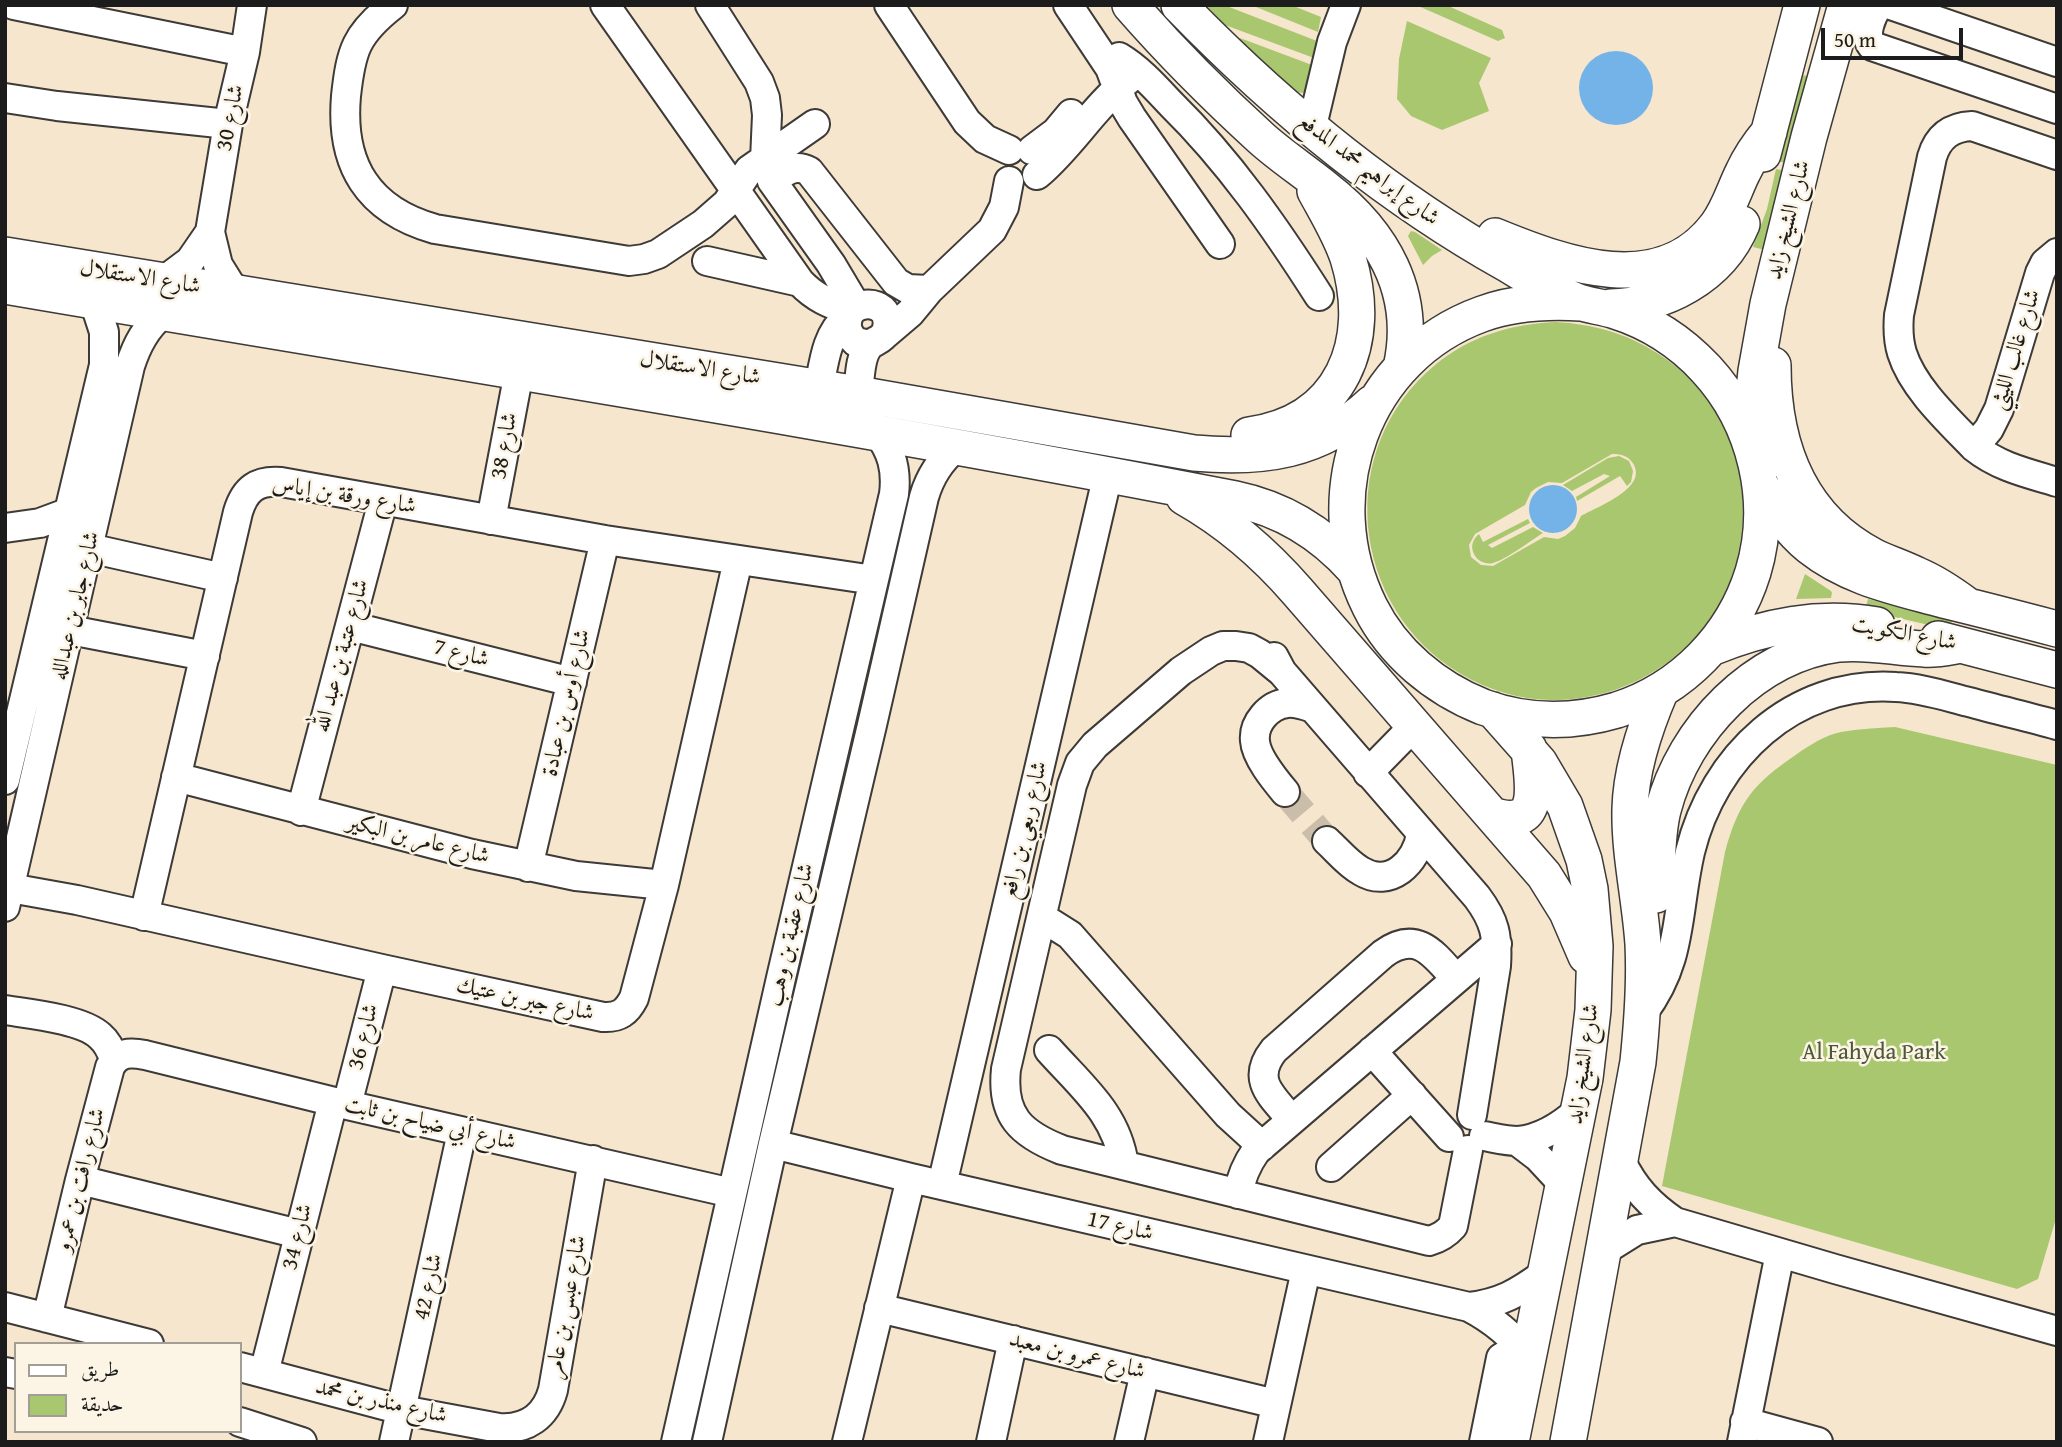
<!DOCTYPE html>
<meta charset="utf-8">
<style>
body{margin:0}
#map{position:relative;width:2062px;height:1447px;overflow:hidden;background:#f6e6cd;font-family:"Gentium Book Plus",Amiri,serif}
canvas{display:block}
.frame{position:absolute;inset:0;border:7px solid #1c1c1c;pointer-events:none}
.legend{position:absolute;left:14px;top:1342px;width:228px;height:91px;box-sizing:border-box;background:#fcf5e5;border:2px solid #a29e95;margin:0;padding:9px 12px;list-style:none;font-size:21px;color:#1c1c1c}
.legend li{display:flex;align-items:center;gap:14px;height:35px}
.legend b{width:35px;border:2px solid #a29e95}
.scale{position:absolute;left:1821px;top:28px;width:142px;height:32px;box-sizing:border-box;border:4px solid #1c1c1c;border-top:0;padding-left:9px;font-size:21px;line-height:24px;white-space:nowrap;color:#1c1c1c;-webkit-text-stroke:5px #fcf5e5;paint-order:stroke}
</style>
<div id="map">
<canvas width="2062" height="1447"></canvas>
<div class="frame"></div>
<ul class="legend">
<li><b style="height:9px;background:#fff"></b>طريق</li>
<li><b style="height:19px;background:#a9c76f"></b>حديقة</li>
</ul>
<div class="scale">50 m</div>
</div>
<script>
const g = document.querySelector('canvas').getContext('2d');
g.lineJoin = 'round';
function paint(path, color) { g.fillStyle = color; g.fill(path, 'evenodd'); }
function trace(path, color, width, dash) { g.strokeStyle = color; g.lineWidth = width; g.lineCap = dash ? 'butt' : 'round'; g.setLineDash(dash || []); g.stroke(path); }
function drawText(font, color, halo, rows, align = 'center') {
  g.font = font + ' "Gentium Book Plus",Amiri,serif'; g.lineWidth = 5; g.setLineDash([]); g.textBaseline = 'middle'; g.strokeStyle = halo; g.fillStyle = color; for (const [text, x, y, turn = 0] of rows) {
    g.save(); g.translate(x, y); g.rotate((+turn || 0) * Math.PI / 180); g.textAlign = isNaN(turn) ? turn : align; if (halo) g.strokeText(text, 0, 0); g.fillText(text, 0, 0); g.restore();
  }
}
const green = new Path2D(`
 M1206,5H1224L1317,41L1314,58L1225,25Z
 M1251,5H1291L1321,17L1318,32Z
 M1416,5H1446L1502,30L1505,38L1498,41Z
 M1407,21L1491,58L1479,83L1489,111L1442,130L1411,116L1397,99L1399,59Z
 M1240,38L1312,65L1308,89L1303,93L1296,92L1239,39Z
 M1799,74L1810,77L1787,163L1776,161Z
 M1776,169L1786,171L1765,250L1753,247L1767,209Z
 M1411,231L1415,232L1442,250L1432,256L1423,265L1408,236Z
 M1556,322C1592,324 1626,333 1657,353C1767,422 1772,586 1668,662C1635,686 1598,699 1557,700C1523,701 1490,691 1461,674C1349,608 1334,448 1435,365C1470,336 1511,324 1556,322ZM1612,454C1620,454 1627,455 1632,462C1651,487 1597,507 1581,516L1575,528L1565,536L1558,539L1544,537L1493,566L1481,565L1471,557L1469,545L1475,534L1525,505L1531,492L1536,488L1548,482L1562,483Z
 M1619,456L1629,461L1633,471L1631,482L1627,486L1620,476L1577,501L1576,497L1610,476L1604,474L1572,491L1563,485L1608,458Z
 M1528,519L1530,523L1488,545L1492,548L1533,527L1543,533C1530,541 1507,559 1493,563C1486,565 1477,561 1474,554C1470,546 1473,539 1479,534L1483,542Z
 M1805,574L1831,591L1832,593L1831,598L1796,599Z
 M1868,599L1952,620L1950,630L1865,610Z
 M1895,727L2057,765V1215L2038,1279L2017,1289L1662,1186L1725,852C1739,801 1753,784 1797,754C1810,745 1825,735 1841,732C1859,729 1877,728 1895,727Z`);
const water = new Path2D(`
 M1579 88a37 37 0 1 1 74 0a37 37 0 1 1-74 0Z
 M1529 509a24 24 0 1 1 48 0a24 24 0 1 1-48 0Z`);
const minorTunnel = new Path2D(`
 M1285,792L1327,841`);
const minor = new Path2D(`
 M14,5L245,52
 M393,5C356,34 351,50 346,96C340,165 368,210 435,229L629,261L644,259L658,254L703,224L727,203L749,170L815,124
 M605,5L800,282C815,298 830,304 851,311
 M710,5L759,82L765,98L767,115L765,160L772,181L831,264L856,306
 M889,5L967,122L985,139L1009,150
 M1068,5L1110,68L1123,103L1132,118L1220,244
 M1879,5C1871,16 1863,35 1872,46L2057,109
 M1891,5L2057,62
 M1119,57C1139,69 1155,87 1171,104C1229,161 1275,227 1319,296
 M5,98L57,106L228,124
 M1311,130L1332,42L1346,5
 M1032,150L1056,132L1071,114
 M2057,155L1972,126C1951,127 1938,137 1932,157L1899,315C1898,327 1898,340 1902,353C1913,388 1949,421 1974,447C1999,467 2027,473 2057,482
 M1037,175C1071,147 1093,107 1129,79
 M772,181C784,172 794,163 809,171L896,282L908,289L929,290
 M707,261L800,282
 M162,282L190,261L210,232
 M236,294L218,265L210,232L228,124L245,52L252,5
 M883,336L910,313L929,290L992,230L1004,207L1009,181
 M819,388C824,362 826,335 847,317
 M858,394C860,381 859,357 869,346C874,340 885,340 887,328C892,305 866,298 851,311C844,323 846,333 856,342L870,345
 M1974,447L1989,429L1999,409L2040,273L2045,263L2057,253
 M491,520L519,372
 M5,528L40,523L67,513
 M89,548L223,578
 M350,626L572,682
 M70,630L205,656
 M1274,657L1282,672L1477,897C1495,921 1498,936 1496,966L1472,1115
 M1282,672L1260,654L1249,648L1236,646H1223L1211,651L1181,671L1095,745L1080,763L1072,785L1006,1069C1001,1116 1021,1134 1062,1150L1429,1241C1440,1238 1446,1234 1453,1226L1468,1150
 M1368,773L1415,725
 M176,777L472,854L576,876L664,885
 M5,780L104,365V332L94,301
 M1285,792C1275,780 1256,757 1255,741C1253,723 1269,705 1287,703C1296,702 1304,705 1313,708
 M301,811L383,501
 M1327,841C1338,851 1348,864 1361,871C1390,889 1417,862 1421,834
 M528,867L605,540
 M10,888L77,900L382,969L603,1017C619,1018 627,1012 634,998L664,885L738,560
 M5,907L130,366C137,344 146,328 163,313
 M144,916L238,512C245,489 257,480 281,482L605,540L874,580
 M1041,920L1051,923L1070,935L1228,1115L1262,1146
 M5,1010C30,1014 82,1019 100,1036C107,1042 111,1050 114,1059
 M1643,1013C1683,960 1676,913 1690,852C1713,757 1793,680 1896,687C1921,688 1945,696 1969,702C1998,710 2028,717 2057,725
 M1049,1050C1082,1087 1117,1114 1124,1165
 M1372,1051L1449,1137
 M347,1105L382,969
 M1292,1120C1272,1096 1250,1080 1274,1050L1383,954C1417,929 1434,954 1456,979
 M1484,1136C1495,1138 1507,1141 1518,1141C1541,1139 1561,1126 1578,1111
 M1517,1141L1538,1157L1564,1185
 M773,1144L911,1178L1469,1307C1494,1320 1512,1335 1529,1357
 M1621,1161C1634,1188 1650,1205 1675,1222L1835,1269L2057,1331
 M1331,1167L1412,1095
 M80,1180L299,1234
 M942,1185L1108,474
 M1238,1194C1241,1177 1246,1165 1256,1151L1497,944
 M1605,1250L1637,1230L1675,1222
 M5,1307L149,1344
 M1469,1307C1501,1303 1518,1293 1544,1274
 M879,1308L1276,1404
 M47,1318L80,1180L110,1067C118,1052 130,1052 145,1055L347,1105L732,1193
 M240,1367L402,1410L499,1428C527,1430 546,1416 553,1390L593,1160
 M5,1372L16,1374
 M264,1373L333,1102
 M240,1422L302,1442
 M1745,1422L1818,1442
 M394,1442L462,1132
 M676,1442L781,978L894,494C897,470 892,451 877,432
 M707,1442L773,1144L872,725L924,497C930,476 940,461 957,446
 M847,1442L911,1178
 M991,1442L1013,1340
 M1129,1442L1145,1372
 M1268,1442L1306,1270
 M1484,1442L1501,1358C1511,1350 1518,1350 1529,1357
 M1742,1442L1780,1253`);
const major = new Path2D(`
 M1130,5C1171,52 1215,96 1261,138C1281,156 1304,171 1325,188C1383,233 1418,293 1401,368
 M1179,5C1277,106 1384,195 1507,264C1529,277 1556,294 1579,302C1591,306 1603,307 1615,311C1650,322 1681,342 1706,369C1756,423 1774,502 1753,572C1733,637 1682,689 1617,710C1573,723 1527,723 1483,707C1435,688 1393,653 1370,607C1314,495 1363,357 1482,314C1515,302 1548,301 1581,303
 M1763,154L1802,5
 M1495,236C1566,265 1661,300 1717,225C1729,209 1734,190 1743,172C1750,157 1759,144 1769,132
 M5,255L858,394L1194,453C1262,459 1320,452 1372,403
 M5,286C415,356 826,419 1235,499C1283,509 1321,532 1354,569
 M1610,307C1664,306 1720,277 1742,224
 M1773,365C1773,444 1799,517 1873,556C1887,563 1903,568 1917,575C1936,583 1952,594 1968,606
 M1249,435C1342,422 1374,342 1348,258C1340,234 1327,213 1315,191
 M1749,438L1756,371L1768,304L1809,137L1846,5
 M1760,484C1774,507 1789,530 1810,547C1849,578 1896,587 1943,600C1981,609 2019,619 2057,629
 M1184,497C1228,522 1264,553 1297,591L1544,875L1567,912L1586,956
 M1938,639L2057,670
 M1711,648C1765,626 1819,615 1877,625
 M1493,710L1539,762L1565,806L1584,860L1590,889L1595,946L1593,1010L1585,1078L1511,1442
 M1492,815C1545,832 1532,781 1529,749
 M1656,895C1658,866 1656,838 1663,810C1684,729 1755,655 1839,644C1869,641 1895,648 1924,649C1937,650 1949,647 1961,645
 M1568,1442L1638,1062C1642,1023 1645,983 1643,944C1640,899 1629,854 1630,809C1631,768 1645,727 1661,690`);
const streetNames = [
 ["شارع 30",231,118,-79],
 ["شارع إبراهيم محمد المدفع",1368,170,37],
 ["شارع الشيخ زايد",1789,220,-76],
 ["شارع الاستقلال",140,278,9],
 ["شارع غالب الليثي",2016,350,-73],
 ["شارع الاستقلال",700,369,9],
 ["شارع 38",505,446,-80],
 ["شارع ورقة بن إياس",344,496,9],
 ["شارع جابر بن عبدالله",76,606,-77],
 ["شارع الكويت",1904,634,11],
 ["شارع 7",461,654,14],
 ["شارع عتبة بن عبد الله",342,656,-75],
 ["شارع أوس بن عبادة",567,703,-77],
 ["شارع ربعي بن رافع",1025,830,-77],
 ["شارع عامر بن البكير",418,840,14],
 ["شارع عقبة بن وهب",791,935,-77],
 ["شارع جبر بن عتيك",525,1000,12],
 ["شارع 36",364,1037,-76],
 ["شارع الشيخ زايد",1584,1064,-82],
 ["شارع أبي ضياح بن ثابت",430,1124,13],
 ["شارع رافت بن عمرو",81,1180,-76],
 ["شارع 17",1120,1227,13],
 ["شارع 34",298,1237,-76],
 ["شارع 42",429,1287,-78],
 ["شارع عبس بن عامر",567,1307,-80],
 ["شارع عمرو بن معبد",1077,1356,14],
 ["شارع منذر بن محمد",381,1402,13]
];
const parkNames = [
 ["Al Fahyda Park",1874,1053]
];
paint(green, '#a9c76f');
paint(water, '#74b3e8');
trace(minorTunnel, '#cabeaa', 28, [28, 14]);
trace(minor, '#3d3a37', 32);
trace(major, '#3d3a37', 38);
trace(minor, '#fff', 28);
trace(major, '#fff', 35);
drawText('23px', '#1c1c1c', '#fcf5e5', streetNames);
drawText('23px', '#4d5839', '#fcf5e5', parkNames);
</script>
